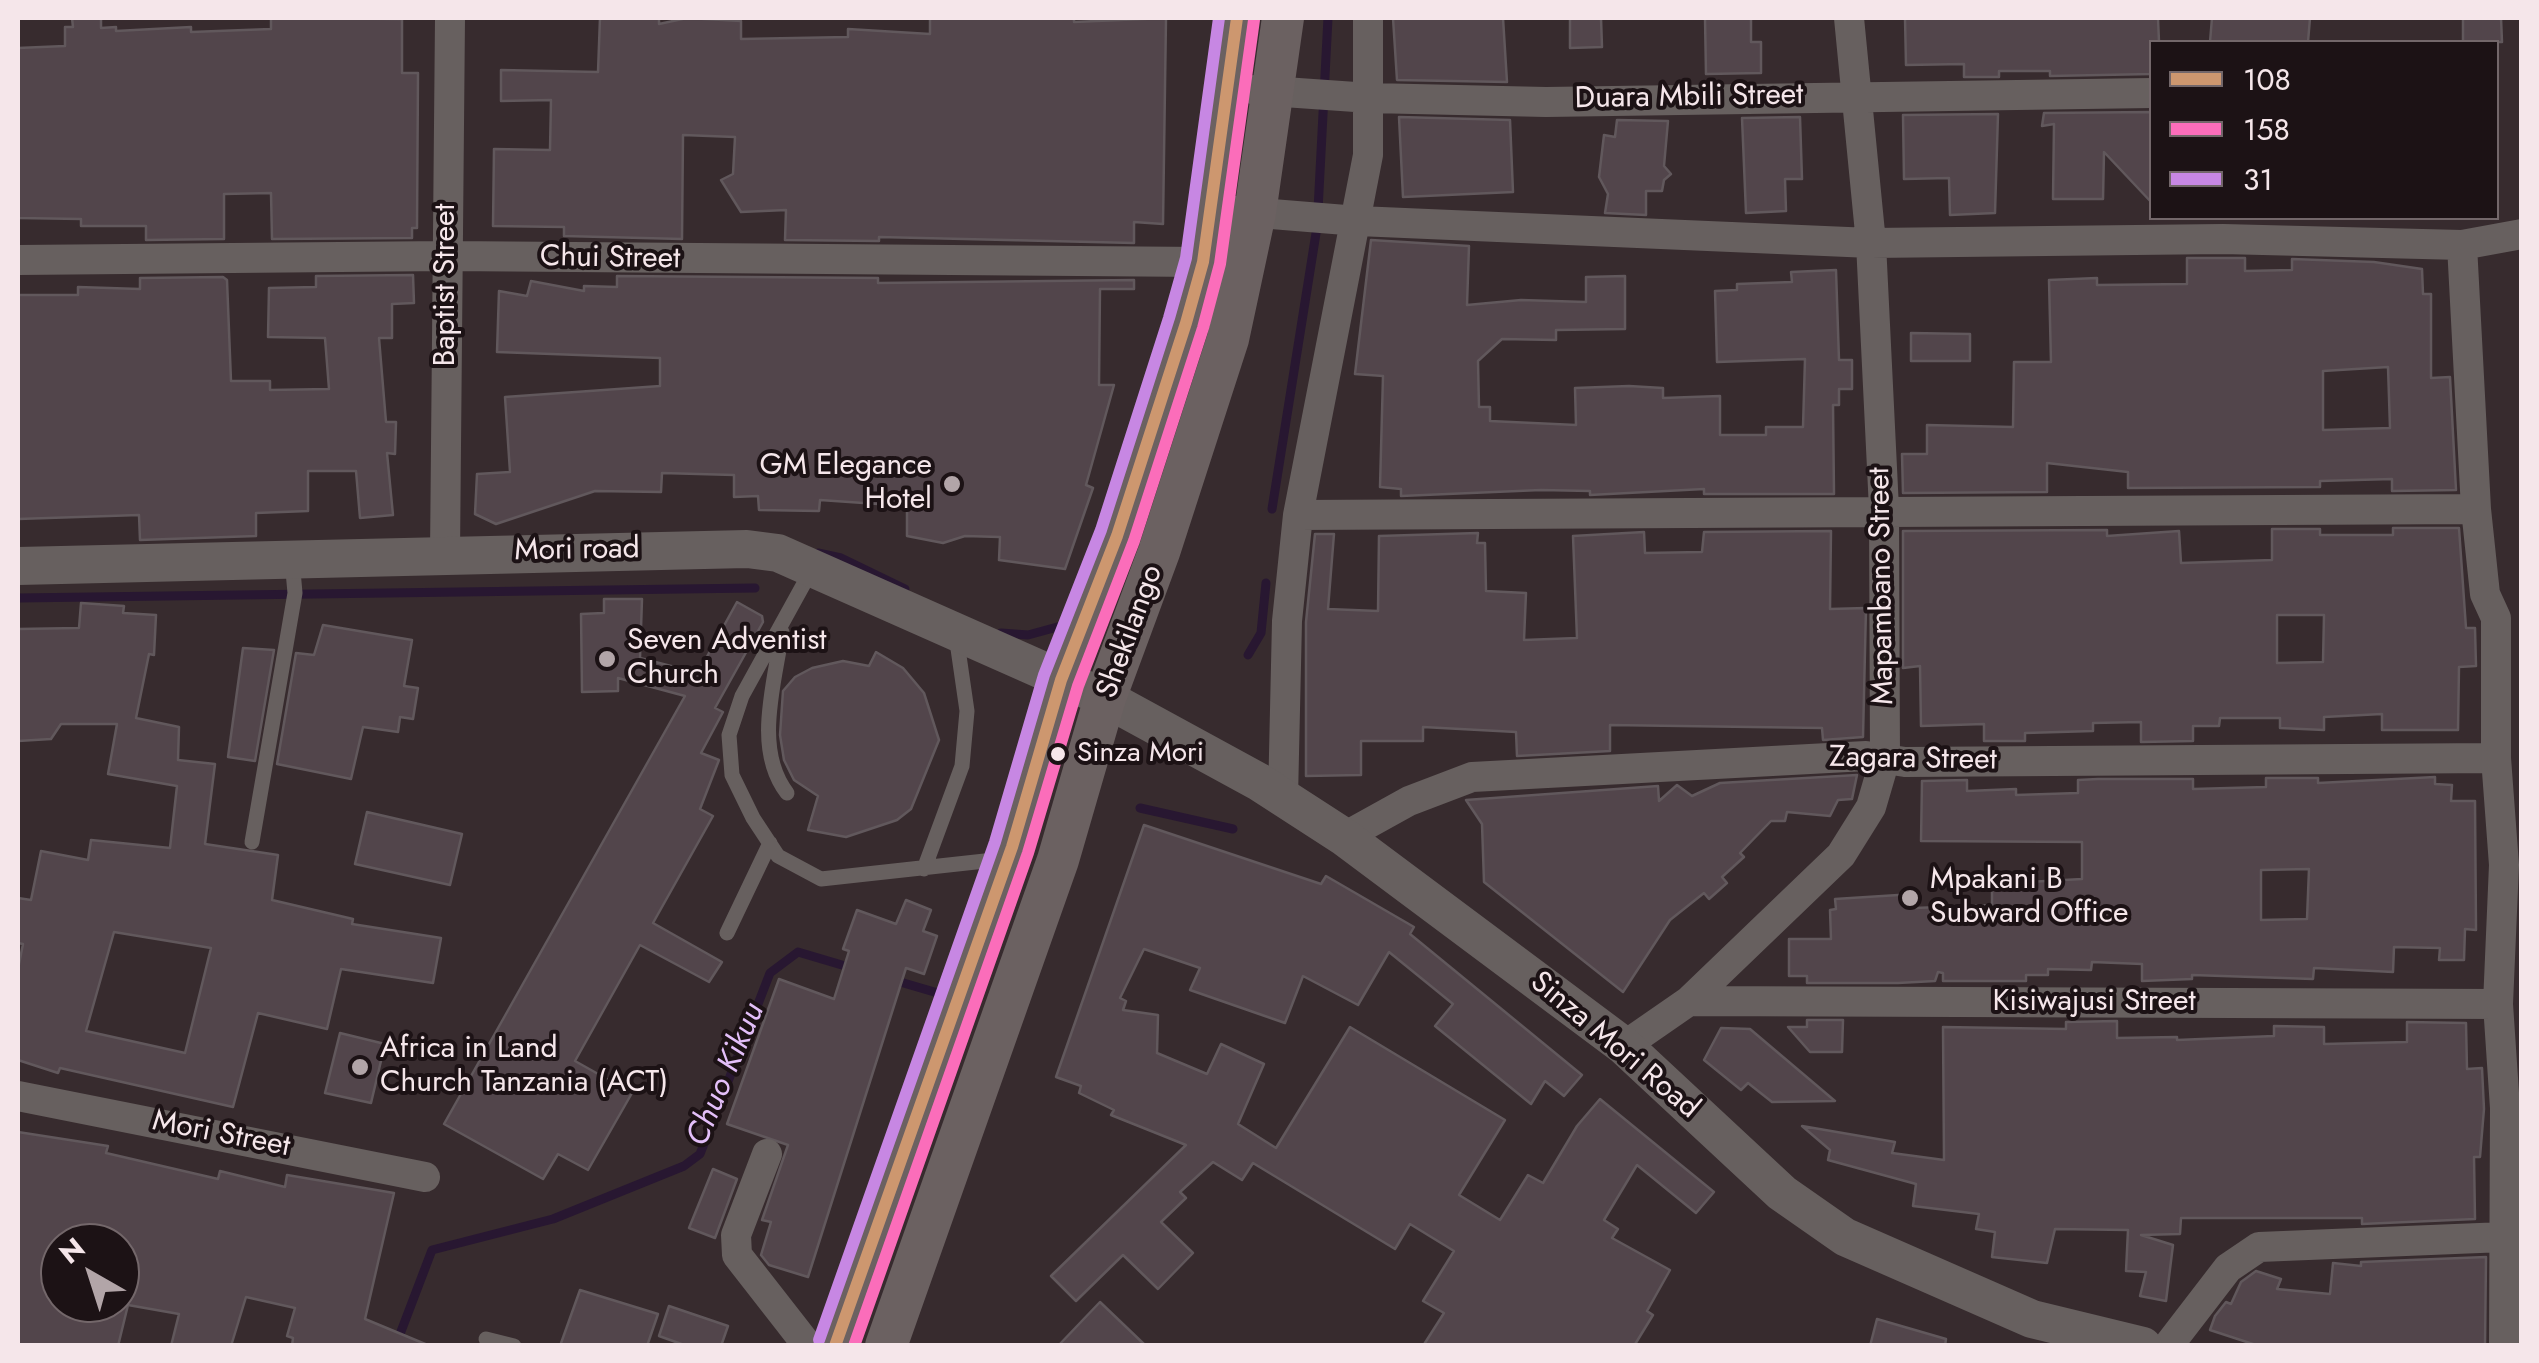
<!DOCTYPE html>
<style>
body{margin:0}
#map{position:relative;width:2539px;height:1363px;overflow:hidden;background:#372b2e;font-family:Jost,sans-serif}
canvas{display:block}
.frame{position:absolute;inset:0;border:20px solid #f5e6ea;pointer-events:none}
.legend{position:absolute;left:2149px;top:40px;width:350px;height:180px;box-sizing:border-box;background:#1c1215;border:2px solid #73676a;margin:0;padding:12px 18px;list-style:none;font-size:30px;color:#f5e6ea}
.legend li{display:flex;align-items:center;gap:20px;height:50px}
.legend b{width:50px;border:2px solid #73676a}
.north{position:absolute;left:40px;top:1223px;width:100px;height:100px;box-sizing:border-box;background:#1c1215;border:2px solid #73676a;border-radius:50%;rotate:321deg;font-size:28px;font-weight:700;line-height:40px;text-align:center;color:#f5e6ea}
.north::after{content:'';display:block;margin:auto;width:35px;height:45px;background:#b2a5a8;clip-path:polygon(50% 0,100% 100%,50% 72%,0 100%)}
</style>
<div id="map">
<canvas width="2539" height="1363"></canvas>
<div class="frame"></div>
<ul class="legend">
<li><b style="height:12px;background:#cd976f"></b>108</li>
<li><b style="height:12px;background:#fb6dba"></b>158</li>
<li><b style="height:12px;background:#c787e3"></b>31</li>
</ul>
<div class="north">N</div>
</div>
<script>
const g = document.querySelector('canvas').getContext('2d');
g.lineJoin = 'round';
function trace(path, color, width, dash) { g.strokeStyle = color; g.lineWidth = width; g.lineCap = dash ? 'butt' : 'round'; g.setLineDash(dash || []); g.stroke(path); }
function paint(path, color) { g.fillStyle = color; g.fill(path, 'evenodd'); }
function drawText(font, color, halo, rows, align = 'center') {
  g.font = font + ' Jost,sans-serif'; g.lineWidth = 8; g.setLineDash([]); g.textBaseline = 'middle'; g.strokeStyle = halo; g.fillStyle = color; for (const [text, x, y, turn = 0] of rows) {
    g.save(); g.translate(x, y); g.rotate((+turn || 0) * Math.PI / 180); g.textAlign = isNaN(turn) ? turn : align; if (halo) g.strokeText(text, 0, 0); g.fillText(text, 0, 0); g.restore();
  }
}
const stream = new Path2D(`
 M1318,210L1328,18
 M1272,509L1317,227
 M818,553L841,558L905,589
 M18,598L755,588
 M1001,633L1028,635L1061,626
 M1248,655L1261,633L1266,583
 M1140,808L1233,829
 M890,979L948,996
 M397,1342L432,1250L553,1219L684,1166L700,1154L770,973L798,952L852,968`);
const building = new Path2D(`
 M72,18H101V28L116,27V31L191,27V32L271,29V18L402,19V73H418L417,228H412V238L272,239L271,193L224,194V239L146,240V226H81V219L18,218V48L65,46V27H73Z
 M600,18H659V24L687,18L741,21V39L848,37V29L930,34V18H1074V22L1166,18L1163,224L1134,222V243L879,237V241L785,240L786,210L741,212L721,180L733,174L735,137L683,135L682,239L564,236V227L493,226L494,149L550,150L551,100L501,101V70L598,72Z
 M1393,18H1503L1507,82L1397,80Z
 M1570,18H1601L1602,47L1570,48Z
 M1705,18H1751V42H1761V73L1706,74Z
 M1905,18H2158L2159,42H2152V74L2050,76V71H1999V77H1964V64L1906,65Z
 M2212,18H2310L2308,42H2210Z
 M2463,18H2501L2502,42H2463Z
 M2152,112V203L2104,152L2103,199H2053L2054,124L2042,126L2044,113Z
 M1998,114L1995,213L1950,215L1949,178L1904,179L1903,115Z
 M1399,117L1510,120L1513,192L1403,197Z
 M1800,117L1802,179H1785L1786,211L1746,213L1742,118Z
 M1617,120L1668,121L1664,166L1671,174L1664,180L1662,191H1646V215L1605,213L1608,194L1599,177L1604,135L1615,137Z
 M1371,240L1469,246L1467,305L1521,300L1586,302V277L1625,276V329L1556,330V340L1502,339L1478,361L1479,407H1490V421L1576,425L1575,388L1629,386L1663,388V398L1720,396V435H1766V427H1803L1805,359L1717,362L1715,291L1737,290V284L1792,282L1791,272L1836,270L1839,360H1852V389H1839V405H1833L1834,494H1704V489L1590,495V491L1541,490L1401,496V489L1380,487L1383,376L1355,374Z
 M2187,258H2245V271L2292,270V259L2374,262L2422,269L2423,294H2431V378L2450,377L2456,490L2392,491V479L2320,481V487L2128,488V472L2047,463V492L1903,493L1902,454H1927V425L2013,427L2014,362H2051L2049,280L2097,278V285L2187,284ZM2388,367L2390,428L2323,430V371Z
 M413,275L414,303L392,304V338H379L386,422H396L395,454L387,453L393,515L360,518L356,471H308V511L256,513V536L140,540L139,515L18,519V295H78V287L140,289V278L223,277L227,280L231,381H270V390L329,389L325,338L268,337L269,288L316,287V276Z
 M617,276L878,278V283L1134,280V289H1100L1099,385H1114L1086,485L1093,488L1065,569L999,560L1000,537L965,536L943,543L907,536V506L820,500L819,511L759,510L758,496L734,497V475L662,473L661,492L595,491L496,524L475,514L477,474L510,472L505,397L660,386V358L497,352L499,291L527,296L531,281L584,291V286L617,287Z
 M1911,333L1970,334V361H1911Z
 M2393,528H2459L2466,628H2475L2476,666L2459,667L2458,730H2382V714L2324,717V730L2280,728V718H2220L2219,726H2193V741L2141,742V722L2093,723V731L2025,733V741H1984V724L1921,726L1920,666L1903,668V531L2107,530V536L2179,531L2181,563L2272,560V529H2320V535H2393ZM2277,615H2324L2323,662L2277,663Z
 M1831,531L1830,609L1866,608L1863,737L1823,740L1822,728L1610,725V751L1517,756L1516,732L1423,727V741H1361V775L1306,776V622L1315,534H1334L1328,609L1378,611L1379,536L1478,533L1477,543H1485L1486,591L1526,593L1524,640L1577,638L1573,536L1644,532L1645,553L1702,552L1704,532Z
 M604,599H642L640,658L698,673L737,602L762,616L763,622L715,708L723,712L701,753L719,760L700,809L713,816L653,923L722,962L709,982L640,945L575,1061L632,1093L588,1170L558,1154L543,1179L444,1124L685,696L618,678V691L582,692L581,614L604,613Z
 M81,603L124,606L123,613L156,615L154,655L149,654L136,718L179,727L178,760L215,764L205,844L278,855L272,900L353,919L352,924L441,938L433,983L341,969L327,1029L258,1013L233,1107L60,1068L58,1073L18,1060V969L23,944L18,943V898L31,900L41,851L88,860L91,840L170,848L177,786L108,774L117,724H61L51,739L18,741V629L79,628ZM114,932L211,948L185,1053L86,1031Z
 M323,625L412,640L404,686L418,688L413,719L400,717L398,732L363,727L351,779L277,764L296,653L314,655Z
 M243,648L274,650L255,761L228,757Z
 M876,652L903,668L924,693L939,740L911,809L897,820L846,837L808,830L818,796L794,780L784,760L780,735L783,691L795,677L812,668L843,661L869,666Z
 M1857,775L1852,799L1838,800L1830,816L1787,812L1785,821H1771L1740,853L1744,857L1722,877L1727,883L1709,899L1704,893L1670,920L1623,992L1484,882L1482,824L1466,800L1658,786L1659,801L1677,785L1692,796L1720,783Z
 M2435,777V784L2452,785L2451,801H2475L2476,930L2465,929L2464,960H2439L2440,948L2394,947L2393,972L2314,968L2313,979L2192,975V979L2142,981V964L2092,962L2091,970L2048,969V975H2026V981H1943V973L1938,972L1935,981L1898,983H1807V976H1789V939H1831L1830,910L1836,909L1835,899L1914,894L1915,908L1992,905V884L2082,879V842L1921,841L1922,781L1967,780V791L2016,789V795L2078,793V780L2098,779H2193V789L2266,787V778H2318V783ZM2309,869L2307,919L2261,920V870Z
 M367,812L462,834L450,885L355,864Z
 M1144,825L1321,884L1326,876L1414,927L1410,934L1582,1075L1564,1096L1545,1081L1531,1104L1435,1026L1453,1004L1389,952L1358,1005L1303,976L1285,1023L1190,990L1200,968L1144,949L1120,998L1126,1001L1123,1010L1158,1015L1157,1053L1207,1074L1221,1044L1264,1064L1238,1124L1276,1148L1350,1027L1505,1120L1459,1195L1500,1220L1528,1175L1543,1183L1577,1126L1600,1099L1714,1192L1696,1213L1637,1165L1604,1220L1618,1229L1612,1238L1670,1270L1647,1311L1653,1315L1634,1346H1423L1444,1313L1423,1301L1454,1251L1410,1224L1395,1249L1253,1163L1242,1180L1213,1162L1180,1192L1186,1198L1161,1222L1193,1253L1158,1289L1123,1255L1076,1301L1051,1276L1186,1145L1111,1115L1114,1110L1079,1093L1081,1086L1056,1077Z
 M906,900L931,910L923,931L937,936L924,974L906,968L808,1277L769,1265L761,1255L771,1222L762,1220L788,1145L727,1124L779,979L834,999L849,951L843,949L857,910L896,924Z
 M1807,1020H1843L1842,1052H1810L1788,1027H1807Z
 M2117,1021V1038L2177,1037V1040L2274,1036V1026L2324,1027V1044L2407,1042V1022L2466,1023L2467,1069L2482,1068L2484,1109L2480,1157H2474L2475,1219L2362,1224V1218H2181L2180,1234L2141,1235L2173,1245L2166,1301L2140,1296L2146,1272L2126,1271L2128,1230L2055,1229L2047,1263L1992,1257L1995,1232L1976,1229L1979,1214L1913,1206L1916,1184L1828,1160L1830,1150L1802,1126L1895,1142L1892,1153L1944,1160L1943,1027L2066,1029V1022Z
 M1721,1028L1750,1029L1835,1101L1772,1102L1748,1083L1741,1090L1704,1060Z
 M340,1033L385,1044L371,1103L325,1093Z
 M18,1132L108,1146L106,1153L218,1179L220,1171L285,1187L287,1175L394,1193L365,1319L430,1346H292L293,1338L287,1336L295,1308L246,1297L231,1346H171L179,1314L128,1305L118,1346H18ZM60,1243H120V1303H60Z
 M713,1169L737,1179L715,1238L689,1228Z
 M2486,1257L2485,1346H2259L2210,1330L2215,1316L2226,1302L2231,1304L2241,1282L2256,1271L2281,1279L2277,1289L2330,1294L2333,1263L2361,1266V1262Z
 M580,1290L658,1314L647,1346H560Z
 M1100,1302L1146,1346H1058Z
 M669,1306L728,1326L721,1346H687L659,1336Z
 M1877,1319L1946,1339L1945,1346H1870Z`);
const service = new Path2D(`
 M812,569L742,696L729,735L732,775L753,818L778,856L821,879L1003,859
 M782,632C775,682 753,749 787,793
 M252,842L295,593L292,560
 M924,869L962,766L967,711L956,635
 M727,933L770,843
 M486,1339L514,1346`);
const minor = new Path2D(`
 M1255,90L1370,98L1546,102L2152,93
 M1210,209L1358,221L1871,243L2223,239L2462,245L2522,234
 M2462,245L2476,509L2485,594L2496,618V758L2504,865L2498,1004L2505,1108L2504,1346
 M18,260L447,256L1203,262
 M1298,515L2476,509
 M445,553L450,18
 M1283,798L1287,621L1298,515L1368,155V18
 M1344,837L1409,801L1472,777L1866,756L1905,762L2496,758
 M1689,1001L2498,1004
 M1624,1046L1689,1001L1841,855L1871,807L1885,759L1884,509L1871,243L1849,18
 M18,1096L425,1177
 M767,1154L736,1235L737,1255L808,1346
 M2168,1346L2228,1268L2259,1247L2504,1237`);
const tertiary = new Path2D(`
 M18,566L747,549L778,553L1105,698L1259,782L1344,837L1624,1046L1782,1193L1845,1237L2032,1319L2143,1346`);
const secondary = new Path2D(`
 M835,1346L1012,847L1061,680L1117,536L1186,323L1203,262L1237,18
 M886,1346L1058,860L1105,698L1159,552L1228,339L1255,213L1283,18`);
const bus1 = new Path2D(`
 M835,1346L1012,847L1061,680L1117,536L1186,323L1203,262L1237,18`);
const bus2 = new Path2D(`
 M854,1346L1028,853L1078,686L1134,541L1203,328L1220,264L1254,20`);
const bus3 = new Path2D(`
 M819,1340L995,842L1044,675L1101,530L1169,318L1186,258L1219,18`);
const markers = [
 [952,484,10,"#b2a5a8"],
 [607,659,10,"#b2a5a8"],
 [1058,754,9,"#f5e6ea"],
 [1910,898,10,"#b2a5a8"],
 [360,1067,10,"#b2a5a8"]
];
const busNames = [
 ["Sinza Mori",1077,754]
];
const streetNames = [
 ["Duara Mbili Street",1689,98,-1],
 ["Chui Street",610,259,1],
 ["Baptist Street",447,285,-90],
 ["Mori road",577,551,-1],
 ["Mapambano Street",1883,586,-91],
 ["Shekilango",1131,632,-70],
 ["Zagara Street",1913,760,1],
 ["Kisiwajusi Street",2094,1003],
 ["Sinza Mori Road",1614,1046,40],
 ["Mori Street",221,1135,11]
];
const poiNames = [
 ["GM Elegance",932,467,"right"],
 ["Hotel",932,501,"right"],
 ["Seven Adventist",627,642],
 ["Church",627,676],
 ["Mpakani B",1930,881],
 ["Subward Office",1930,915],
 ["Africa in Land",380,1050],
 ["Church Tanzania (ACT)",380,1084]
];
const waterNames = [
 ["Chuo Kikuu",727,1075,-67]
];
trace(stream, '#281731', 9);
paint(building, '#52454b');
trace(building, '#61585c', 2.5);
trace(service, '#67605f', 15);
trace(minor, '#67605f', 30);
trace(tertiary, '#67605f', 38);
trace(secondary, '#6b6161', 42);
trace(bus1, '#cd976f', 12);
trace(bus2, '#fb6dba', 12);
trace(bus3, '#c787e3', 12);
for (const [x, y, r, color] of markers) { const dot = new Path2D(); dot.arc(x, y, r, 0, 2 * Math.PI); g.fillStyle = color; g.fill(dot); trace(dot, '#1c1215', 4); }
drawText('28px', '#f5e6ea', '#1c1215', busNames, 'left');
drawText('30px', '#f5e6ea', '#1c1215', streetNames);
drawText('30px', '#f5e6ea', '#1c1215', poiNames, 'left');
drawText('italic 32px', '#e3bff9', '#1c1215', waterNames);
</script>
